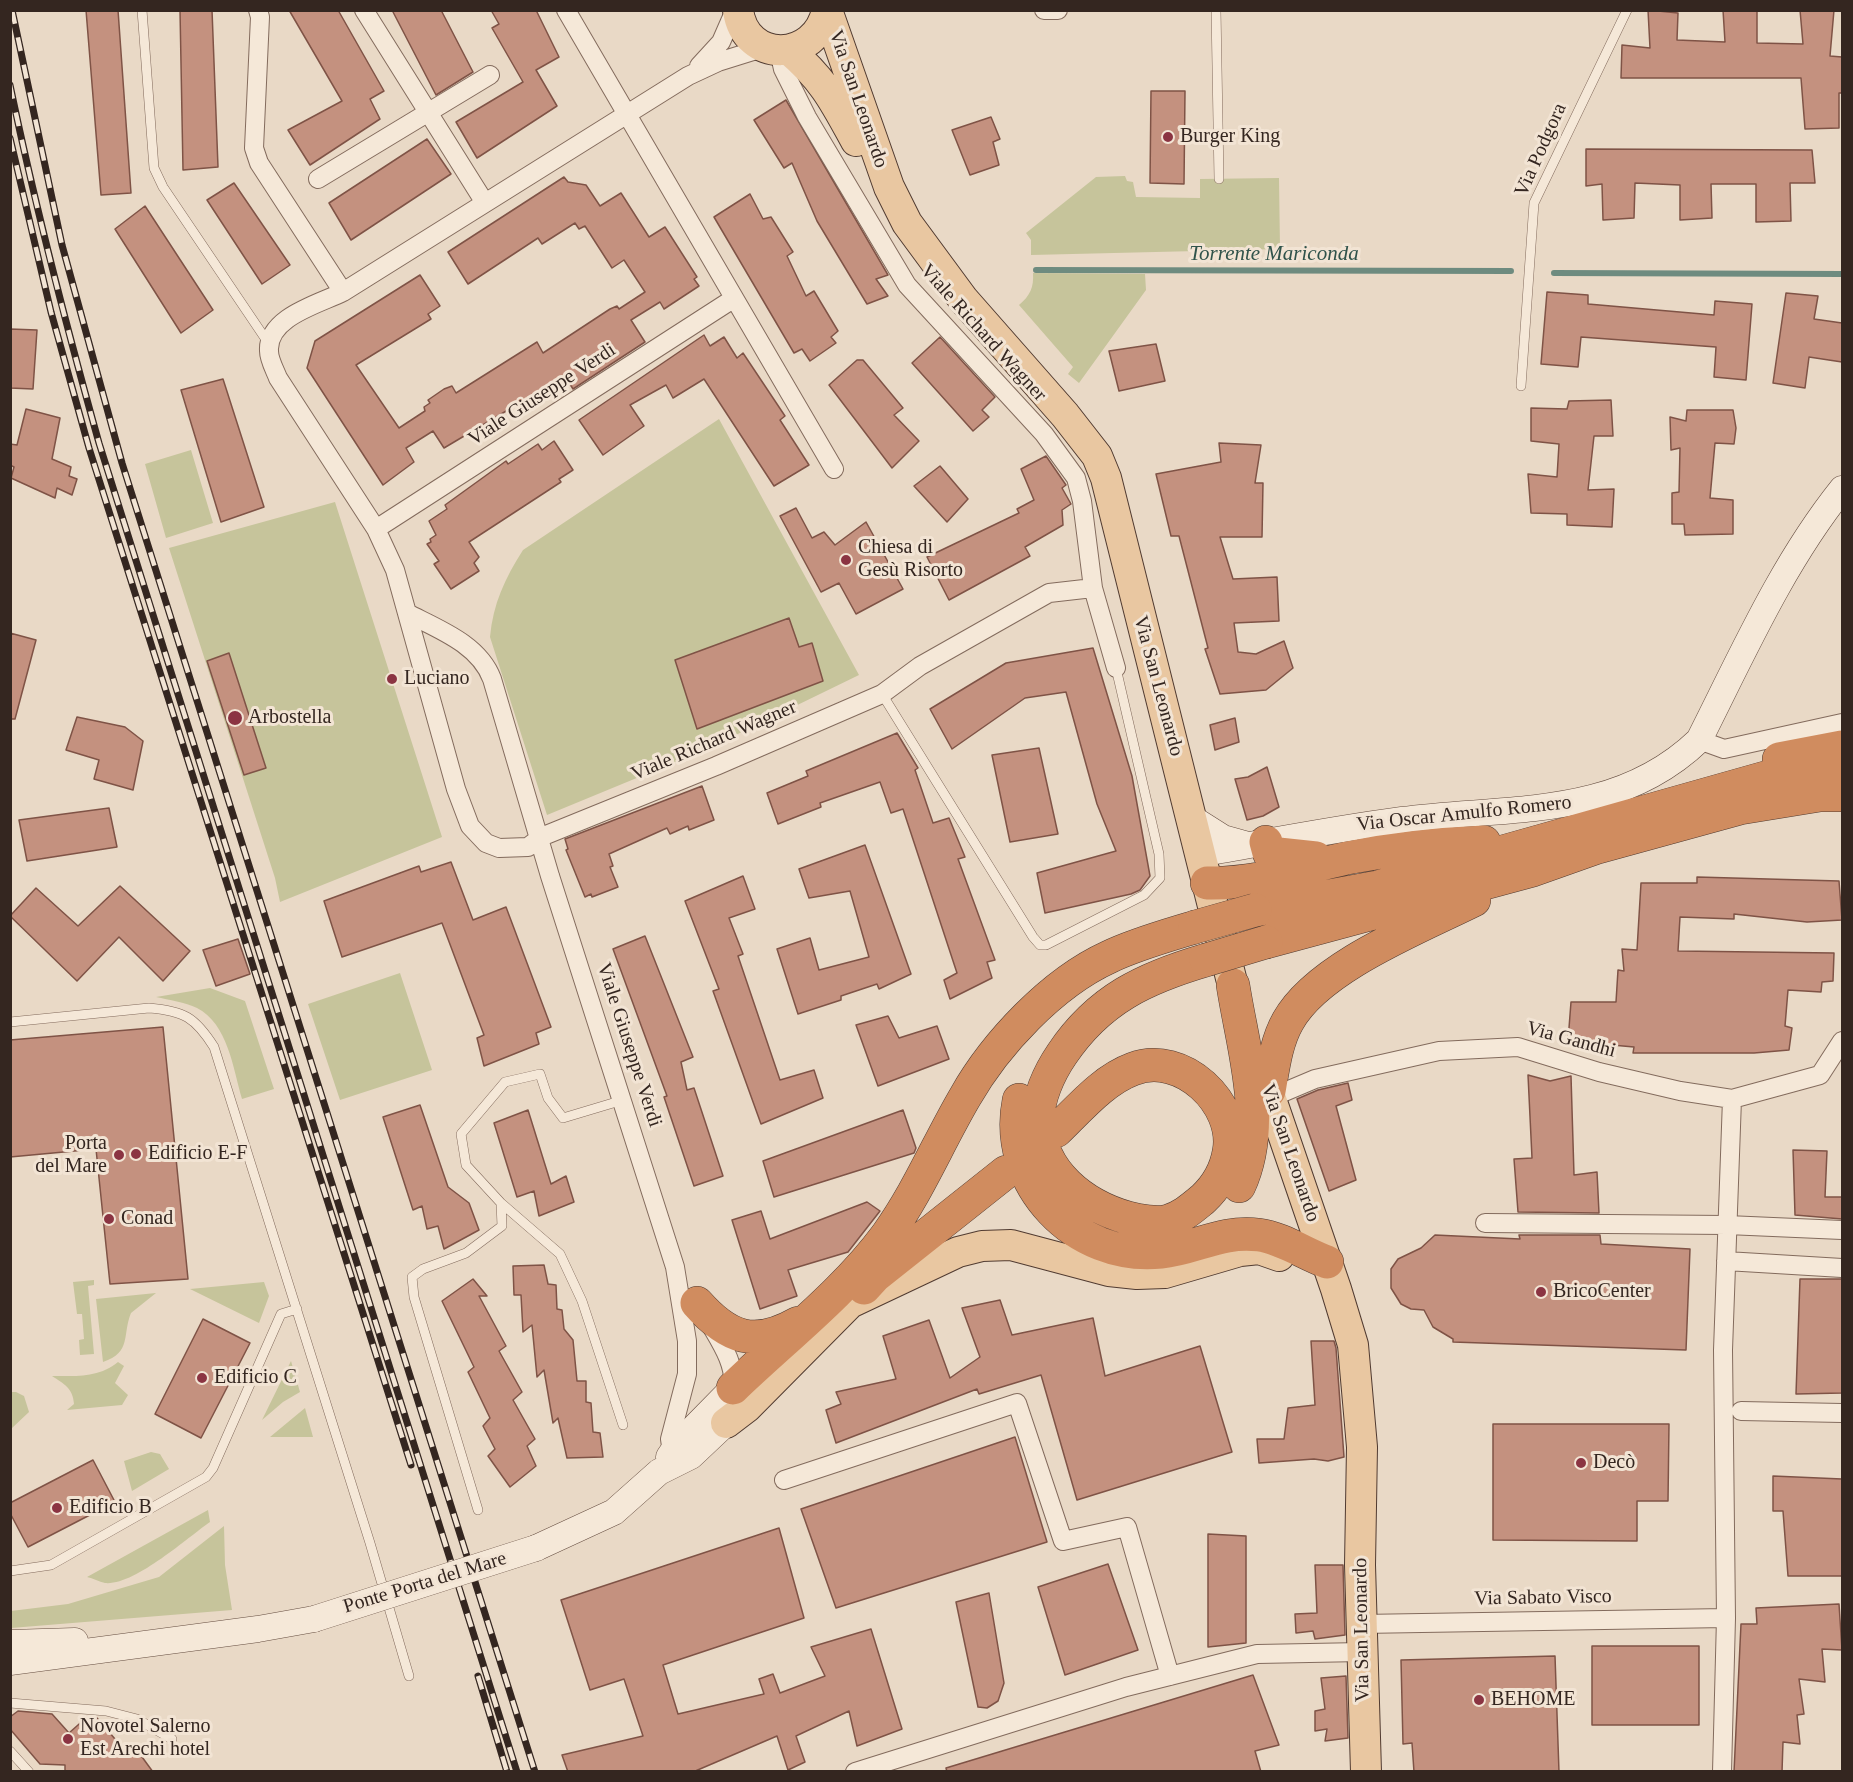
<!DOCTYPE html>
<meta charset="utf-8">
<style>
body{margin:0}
#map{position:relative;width:1853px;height:1782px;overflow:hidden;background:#e9d9c6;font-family:"Times New Roman",serif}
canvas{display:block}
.frame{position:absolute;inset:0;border:12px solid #342620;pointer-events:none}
</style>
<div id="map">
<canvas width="1853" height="1782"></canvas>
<div class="frame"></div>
</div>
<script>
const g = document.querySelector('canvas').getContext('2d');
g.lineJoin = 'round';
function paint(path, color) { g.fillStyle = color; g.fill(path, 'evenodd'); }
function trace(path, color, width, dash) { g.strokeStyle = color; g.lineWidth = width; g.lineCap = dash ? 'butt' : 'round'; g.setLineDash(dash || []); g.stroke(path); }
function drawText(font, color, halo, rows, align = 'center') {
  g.font = font + ' "Times New Roman",serif'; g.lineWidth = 6; g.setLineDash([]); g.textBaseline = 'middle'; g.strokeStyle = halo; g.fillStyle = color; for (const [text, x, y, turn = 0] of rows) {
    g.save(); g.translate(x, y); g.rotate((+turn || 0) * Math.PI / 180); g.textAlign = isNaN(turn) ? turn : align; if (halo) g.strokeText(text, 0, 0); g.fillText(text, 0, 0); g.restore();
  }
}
const green = new Path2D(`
 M1125,176L1127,181L1133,182L1136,197L1200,198V179L1279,178L1280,249L1031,255V240L1026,233L1096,177Z
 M1033,273L1145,274L1146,290L1079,383L1068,374L1073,367L1019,305C1030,296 1034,287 1033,273Z
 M719,419L859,675L707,749L547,815L490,637C493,604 505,578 523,550Z
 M191,450L213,523L166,538L145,464Z
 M335,502L442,837L280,902L275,878L169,548Z
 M400,973L432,1070L340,1100L308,1004Z
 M210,988L245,1001L274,1089L242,1099C233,1068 228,1024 197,1008C185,1002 169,1000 156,997Z
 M94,1280V1285L88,1286L94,1354L80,1355L79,1340L84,1339L82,1314H77L73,1282Z
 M264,1282L269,1296L259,1323L190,1289Z
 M156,1293L131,1313C122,1335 132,1352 103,1362L96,1299Z
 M291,1361L300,1392L283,1402L262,1420Z
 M118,1362L124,1366L115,1383L128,1395L122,1405L67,1410L74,1404C73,1388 64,1384 52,1376C75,1376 99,1378 118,1362Z
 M11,1392H16L24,1396L29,1412L11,1429Z
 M305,1408L313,1437H270Z
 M151,1452L160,1454L169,1469L132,1491L124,1461Z
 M208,1510L210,1522C187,1538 134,1586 105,1583C99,1582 93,1578 87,1577Z
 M224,1526L225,1565L232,1610L11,1628V1611L68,1604L159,1577Z`);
const stream = new Path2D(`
 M1036,270L1511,271
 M1554,273L1842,274`);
const building = new Path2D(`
 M86,10H118L131,193L101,195Z
 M180,10H212L218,167L183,170Z
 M289,10H338L384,91L370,99L380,119L310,165L288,130L342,101Z
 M392,10H441L473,72L436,95Z
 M491,10H536L559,57L536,70L557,106L477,158L456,122L523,82L492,28L499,24Z
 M1648,10L1678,13L1677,40L1725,42L1723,10H1757V43L1803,44L1800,10H1834L1830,56L1842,57V93H1839V128L1805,129L1801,78H1621L1622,45L1650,48Z
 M1151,91H1185L1184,184L1150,183Z
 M786,100L888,275L876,279L888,296L867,304L817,221L792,163L784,168L754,120Z
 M991,117L1000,139L993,142L999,165L970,175L952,130Z
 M427,139L451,174L351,240L329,203Z
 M1586,149L1812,150L1815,183H1790L1791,221L1756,222V184H1711L1712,218L1680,220V185L1635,183L1634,218L1603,220L1602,184L1586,186Z
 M564,177L568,182L586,185L600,206L621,193L649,237L665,227L697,277L694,279L699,286L664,309L660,302L631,320L645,342L573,389L565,376L444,448L433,431L406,448L414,462L383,485L307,368L315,341L420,275L440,306L428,314L431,319L356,365L399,428L425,411L424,407L430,403L428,400L444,389L452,386L456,393L537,342L543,353L610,309L617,306L619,309L645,292L624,260L612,268L585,226L579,229L575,223L542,244L538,238L468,284L448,252Z
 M234,183L290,265L262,284L207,200Z
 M750,194L763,219L771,217L793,252L787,256L806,296L814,291L838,331L831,337L836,343L810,361L802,349L794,353L714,217Z
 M145,206L213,310L181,333L115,229Z
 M1547,292L1588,295V304L1714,315L1715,301L1752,304L1746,380L1714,377L1716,347L1581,337L1578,367L1541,364Z
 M1786,293L1818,296L1814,319L1842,323V362L1809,357L1805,388L1773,383Z
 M10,329L37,330L33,389L10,388Z
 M704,335L710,346L724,337L737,358L743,353L785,416L780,420L809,465L774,486L704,379L673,398L666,385L630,405L644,426L603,455L579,420Z
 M940,337L995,397L982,410L989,417L973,431L912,363Z
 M1156,344L1165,381L1119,391L1109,351Z
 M857,360H863L903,408L894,415L919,441L892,468L829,385Z
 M223,379L264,507L221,522L181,390Z
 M1611,400L1613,436H1594L1588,490L1614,489L1612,527L1567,525V514L1531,513L1528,474L1557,477L1559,444L1531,441V408L1567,409L1569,401Z
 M26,409L60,418L52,459L71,467L69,476L77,479L72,495L57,488L55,498L11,478L14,467L10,465V444L17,445Z
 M1687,410H1733L1736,428L1734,444L1715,443L1710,498L1733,500V534L1685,535L1684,524H1672V493L1679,492L1680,448L1671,450L1670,417L1686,421Z
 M554,441L573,470L559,479L561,482L469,542L479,557L474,563L479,571L451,589L434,564L439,561L427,544L431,542L430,539L436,535L429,521L447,509L445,505L506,461L508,464L538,444L542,450Z
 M1219,443L1261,445L1255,483H1263L1262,537H1220L1233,579L1277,577L1279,621L1234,623L1238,652L1256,654L1284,641L1293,668L1266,690L1220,694L1205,649L1208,648L1179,536H1171L1156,474L1221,462Z
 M1046,456L1066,485L1062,488L1071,504L1062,510L1063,525L1025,547L1030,556L949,600L927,557L1019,513L1017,509L1034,500L1021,469Z
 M940,466L968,499L947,522L914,486Z
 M796,508L812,538L824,532L835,545L866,522L903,589L856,614L839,583L821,592L780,516Z
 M789,618L799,647L812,643L823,681L697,729L675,660Z
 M10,633L36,640L15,719H10Z
 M1093,648L1132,776L1150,876L1140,890L1131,894L1045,913L1037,873L1116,851L1097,804L1066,692L1025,698L952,749L930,709L1006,663Z
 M229,653L266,768L244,775L207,661Z
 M77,717L125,727L143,741L133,790L94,779L99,760L66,750Z
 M1235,718L1239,742L1215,750L1210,725Z
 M897,733L918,768L915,770L933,823L949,818L965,857L958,859L995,960L987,962L992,978L950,999L944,980L957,973L903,809L891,813L880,782L820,803L821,807L778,824L767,793L808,776L806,771Z
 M1039,748L1058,834L1010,842L992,755Z
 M1267,767L1279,807L1263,816L1247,820L1235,779L1248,777Z
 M702,786L714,820L689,830L688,826L670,834L667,828L609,854L613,866L610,867L618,887L592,897L591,894L585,897L566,850L568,849L565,839Z
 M109,808L117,847L27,861L19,820Z
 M865,845L911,974L879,989L877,984L841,996V1000L798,1014L777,949L810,938L819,970L869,957L850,891L809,898L799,869Z
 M451,862L473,920L506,907L551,1027L536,1033L539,1044L484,1066L477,1038L484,1035L442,923L342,957L324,901L419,866L421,872Z
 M743,876L755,909L729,918L743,954L738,956L780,1080L814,1070L823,1098L761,1124L713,991L719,989L685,901Z
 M1697,877L1839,881L1842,920L1807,922L1734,914V919L1680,917L1678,951L1834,953L1833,981L1822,982L1821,992L1788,990L1785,1026L1792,1028L1789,1050L1754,1053H1633L1634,1047L1568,1041L1571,1002H1616L1618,970L1624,971L1622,949L1637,950L1641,883H1697Z
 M120,886L190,951L163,981L119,937L77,981L10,916L36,888L78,926Z
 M645,936L693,1057L681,1062L687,1090L694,1088L723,1176L694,1186L664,1097L667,1096L613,949Z
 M238,939L250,974L216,986L203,950Z
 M888,1016L899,1038L937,1026L949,1059L878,1086L856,1025Z
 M163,1027L188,1279L110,1284L96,1149L10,1157V1040Z
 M1528,1075L1550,1081L1571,1076L1574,1175L1597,1172L1599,1213L1518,1212L1514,1159L1532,1158Z
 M1348,1083L1352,1100L1336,1106L1356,1180L1329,1191L1297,1099L1318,1090Z
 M420,1105L448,1187L469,1203L479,1230L444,1249L438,1226L427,1229L422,1206L413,1210L383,1117Z
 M528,1110L551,1184L566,1176L574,1202L539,1216L534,1191L517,1197L494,1123Z
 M903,1110L916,1148L914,1153L774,1197L763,1161Z
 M1793,1150L1827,1151L1825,1197H1842V1219L1795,1215Z
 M867,1202L880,1211L848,1252L788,1270L797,1296L760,1309L732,1220L761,1211L770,1239Z
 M1435,1235L1520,1239L1519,1235H1600L1601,1244L1690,1249L1686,1350L1453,1342V1339L1433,1327L1424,1310L1411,1309L1401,1304L1391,1288V1269L1398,1259L1421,1248Z
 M544,1265L548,1284L556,1285L557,1309L562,1310L564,1329L573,1340L577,1381H586V1402L591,1403L593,1432L600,1433L603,1457L567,1458L558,1418L553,1423L544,1370L537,1377L532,1325L523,1332L521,1295H514L513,1266Z
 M473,1279L487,1296H479L506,1346L499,1351L522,1392L513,1400L535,1439L527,1446L536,1466L510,1487L488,1456L495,1449L483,1426L490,1418L468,1372L474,1367L442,1301Z
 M1800,1279H1842V1393L1796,1394Z
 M1000,1300L1012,1335L1093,1318L1105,1376L1200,1346L1232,1452L1077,1500L1041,1375L979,1394L977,1389L836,1443L826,1410L841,1404L836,1392L896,1379L883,1336L929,1320L950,1378L980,1357L962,1308Z
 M203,1319L250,1343L201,1438L155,1414Z
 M1311,1341H1334L1336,1348L1344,1457L1328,1461L1314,1459L1259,1463L1257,1439H1284L1288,1408L1315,1405Z
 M1493,1424H1669L1668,1501H1637V1541L1493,1540Z
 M1015,1437L1047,1542L836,1608L801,1509Z
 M93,1460L115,1502L28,1547L10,1513V1503Z
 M1773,1476L1842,1479V1576H1788L1783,1511H1773Z
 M779,1528L804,1618L663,1665L678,1714L764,1694L759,1679L773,1674L780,1693L825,1676L811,1647L871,1629L902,1729L857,1746L849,1711L796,1736L805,1762L788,1770L777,1736L693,1772H568L562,1755L643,1736L624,1679L590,1690L561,1600Z
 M1208,1534L1246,1536V1643L1208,1647Z
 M1108,1564L1138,1650L1065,1675L1038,1587Z
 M1315,1565H1343L1345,1635L1315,1639L1313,1631L1296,1633L1295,1614L1317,1613Z
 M989,1593L1004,1683L998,1701L987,1708L978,1707L956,1602Z
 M1839,1604L1842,1650L1822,1649L1825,1682L1799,1679L1804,1714L1797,1715L1800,1744L1783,1742L1782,1772H1734L1741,1624H1757L1756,1608Z
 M1592,1646H1699V1725H1592Z
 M1555,1656L1559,1772H1414L1412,1743L1403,1744L1401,1660Z
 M1253,1675L1279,1745L1255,1751L1261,1772H947L946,1768Z
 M1346,1676L1348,1738L1325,1741L1327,1729L1315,1731V1711L1325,1709L1321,1678Z
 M18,1711L52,1714L69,1733L87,1717L97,1718L127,1753L134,1746L153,1772H65V1765L40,1764L10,1729V1717Z`);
const lane = new Path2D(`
 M142,10L154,168L163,187L269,344
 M1216,10L1219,179
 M1521,386L1534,203L1627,10
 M882,694L1033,937L1040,945H1046L1144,895L1160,878L1159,854L1116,668
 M10,1022L149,1008C184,1011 195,1017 214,1047L370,1543L409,1676
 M501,1203L560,1254L582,1301L623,1425
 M478,1510L414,1297L412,1277L423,1269L466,1253L502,1226L501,1203L466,1165L461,1134L505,1082L540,1074L548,1098L563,1118L623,1100
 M10,1571L51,1565L206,1477L213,1468L281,1314L297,1309
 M10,1703L106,1711L137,1719L172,1739
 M10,1751L29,1772`);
const street = new Path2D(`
 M258,10L260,17L254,148L259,163L343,292
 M364,10L485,203
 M566,10L834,469
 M1044,10H1058
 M766,47L718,62L688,76L343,292C319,304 267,317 269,351C269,360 275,370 278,378L376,529L395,570L456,789L470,826L486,843L499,848L528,847L541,837L716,766L882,694L920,666L1049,593L1093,588
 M779,51L783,69L807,117L907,285L1044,434L1076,478L1082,501L1093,588L1116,668
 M699,66L721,42L735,10
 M318,179L490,75
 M376,529L733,299
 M407,613C438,629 479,644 492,679L550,876L675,1267L687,1341V1374L670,1439L672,1453
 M1699,740L1724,749L1842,723
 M1270,1098L1315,1079L1439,1051L1518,1047L1599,1072L1680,1091L1732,1099L1820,1075L1842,1041
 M1485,1223L1727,1225L1842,1230
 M1726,1261L1842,1268
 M710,1324C721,1343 736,1365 733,1388
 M1741,1411L1842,1413
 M784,1480L1017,1403L1063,1541L1127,1527L1170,1676
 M1361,1624L1726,1618
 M855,1772L1126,1687L1257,1654L1362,1652
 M1722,1772L1726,1618L1723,1350L1732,1099`);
const secondary = new Path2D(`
 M1193,819L1223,838L1248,845
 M1200,854C1268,842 1334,829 1402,820C1507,806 1616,820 1699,740C1742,655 1782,564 1842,489
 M669,1457L678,1444L733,1388
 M536,1548L614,1512L659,1472L691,1456L726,1423L730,1403
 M10,1643L75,1641
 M10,1662L258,1629L314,1619`);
const primary = new Path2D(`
 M738,10C745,64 816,63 827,10
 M827,10L889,187L907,223L963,299L1065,415L1097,456L1106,478L1231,978
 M789,50C825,81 834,101 856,141
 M1260,1067L1336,1289L1353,1345L1362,1447L1360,1565L1366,1772
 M726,1423L747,1407L850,1303L958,1252L982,1246L1011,1245L1109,1271L1137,1274L1165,1273L1240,1251L1259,1249L1279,1256`);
const highway = new Path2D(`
 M1779,759L1842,747
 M1266,842L1269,853L1316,858
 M1207,883C1259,884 1297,869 1347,858C1392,849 1439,844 1484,842
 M1255,910L1378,887L1768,777L1842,773
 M1266,942L1533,870L1598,847L1740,808L1820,795H1842
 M1233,985C1243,1050 1268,1123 1239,1186
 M1269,1091C1273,1068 1276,1042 1288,1021C1318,967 1420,927 1474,900
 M1019,1100C1002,1184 1076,1261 1161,1252C1195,1249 1221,1230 1259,1235C1282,1238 1305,1254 1327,1262
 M1056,1131C1079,1109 1103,1080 1133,1069C1182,1050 1238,1104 1229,1152C1226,1170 1216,1187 1203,1199C1192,1208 1182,1217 1168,1221C1157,1224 1139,1221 1128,1218C1083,1205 1041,1173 1038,1122C1037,1099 1049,1073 1062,1054C1099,999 1145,978 1206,960
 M864,1288L875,1276L1006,1172
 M697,1303C728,1338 754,1348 798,1323
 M733,1388C785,1338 844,1293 887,1235C918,1192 938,1143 965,1097C995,1044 1052,983 1109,957C1136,944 1166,936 1195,927`);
const rail = new Path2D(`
 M12,10L62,245L122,463L535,1772
 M10,85C35,206 66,325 99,443L517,1772
 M10,138L51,312L89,448L411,1465
 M478,1676L507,1772`);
const secondaryBridge = new Path2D(`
 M314,1619L536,1548`);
const highwayBridge = new Path2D(`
 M1195,927L1255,910
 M1206,960L1266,942`);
const markers = [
 [1168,137,6,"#8b3442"],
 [846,560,6,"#8b3442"],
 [392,679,6,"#8b3442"],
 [235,718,8,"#8b3442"],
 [136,1154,6,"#8b3442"],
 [119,1155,6,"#8b3442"],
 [109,1219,6,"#8b3442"],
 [1541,1292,6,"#8b3442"],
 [202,1378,6,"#8b3442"],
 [1581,1463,6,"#8b3442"],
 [57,1508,6,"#8b3442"],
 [1479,1700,6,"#8b3442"],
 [68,1739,6,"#8b3442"]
];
const streetNames = [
 ["Via San Leonardo",858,99,71],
 ["Via Podgora",1541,150,-66],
 ["Viale Richard Wagner",983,333,48],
 ["Viale Giuseppe Verdi",542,395,-33],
 ["Via San Leonardo",1158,686,75],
 ["Viale Richard Wagner",714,741,-23],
 ["Via Oscar Amulfo Romero",1464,814,-6],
 ["Via Gandhi",1571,1040,15],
 ["Viale Giuseppe Verdi",629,1045,72],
 ["Via San Leonardo",1290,1153,71],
 ["Ponte Porta del Mare",425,1583,-17],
 ["Via Sabato Visco",1543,1598,-1],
 ["Via San Leonardo",1362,1630,-91]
];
const poiNames = [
 ["Burger King",1180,137],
 ["Chiesa di",858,548],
 ["Gesù Risorto",858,571],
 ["Luciano",404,679],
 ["Arbostella",248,718],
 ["Porta",107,1144,"right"],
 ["del Mare",107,1167,"right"],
 ["Edificio E-F",148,1154],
 ["Conad",121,1219],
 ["BricoCenter",1553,1292],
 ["Edificio C",214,1378],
 ["Decò",1593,1463],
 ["Edificio B",69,1508],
 ["BEHOME",1491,1700],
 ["Novotel Salerno",80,1727],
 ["Est Arechi hotel",80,1750]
];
const waterNames = [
 ["Torrente Mariconda",1274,254]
];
paint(green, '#c6c49b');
trace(stream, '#6e8b7f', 6);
paint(building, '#c4917f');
trace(building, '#7f5346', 1.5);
trace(lane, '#836b5d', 10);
trace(street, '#836b5d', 20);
trace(secondary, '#654d40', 27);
trace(primary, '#513b31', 32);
trace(highway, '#513b31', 34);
trace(lane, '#f5e8d8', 9);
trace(street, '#f5e8d8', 18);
trace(secondary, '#f5e8d8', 26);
trace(primary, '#e9c7a1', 30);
trace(highway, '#d08c5f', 33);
trace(rail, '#342620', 7);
trace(rail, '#f2e4d4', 4.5, [14]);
trace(secondaryBridge, '#654d40', 27, []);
trace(highwayBridge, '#513b31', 34, []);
trace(secondaryBridge, '#f5e8d8', 26);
trace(highwayBridge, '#d08c5f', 33);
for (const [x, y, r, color] of markers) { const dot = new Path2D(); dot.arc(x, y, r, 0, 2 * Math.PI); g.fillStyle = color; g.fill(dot); trace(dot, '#f2e4d4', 2); }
drawText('20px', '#342620', '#f2e4d4', streetNames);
drawText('20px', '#342620', '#f2e4d4', poiNames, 'left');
drawText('italic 21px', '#30534b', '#f2e4d4', waterNames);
</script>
